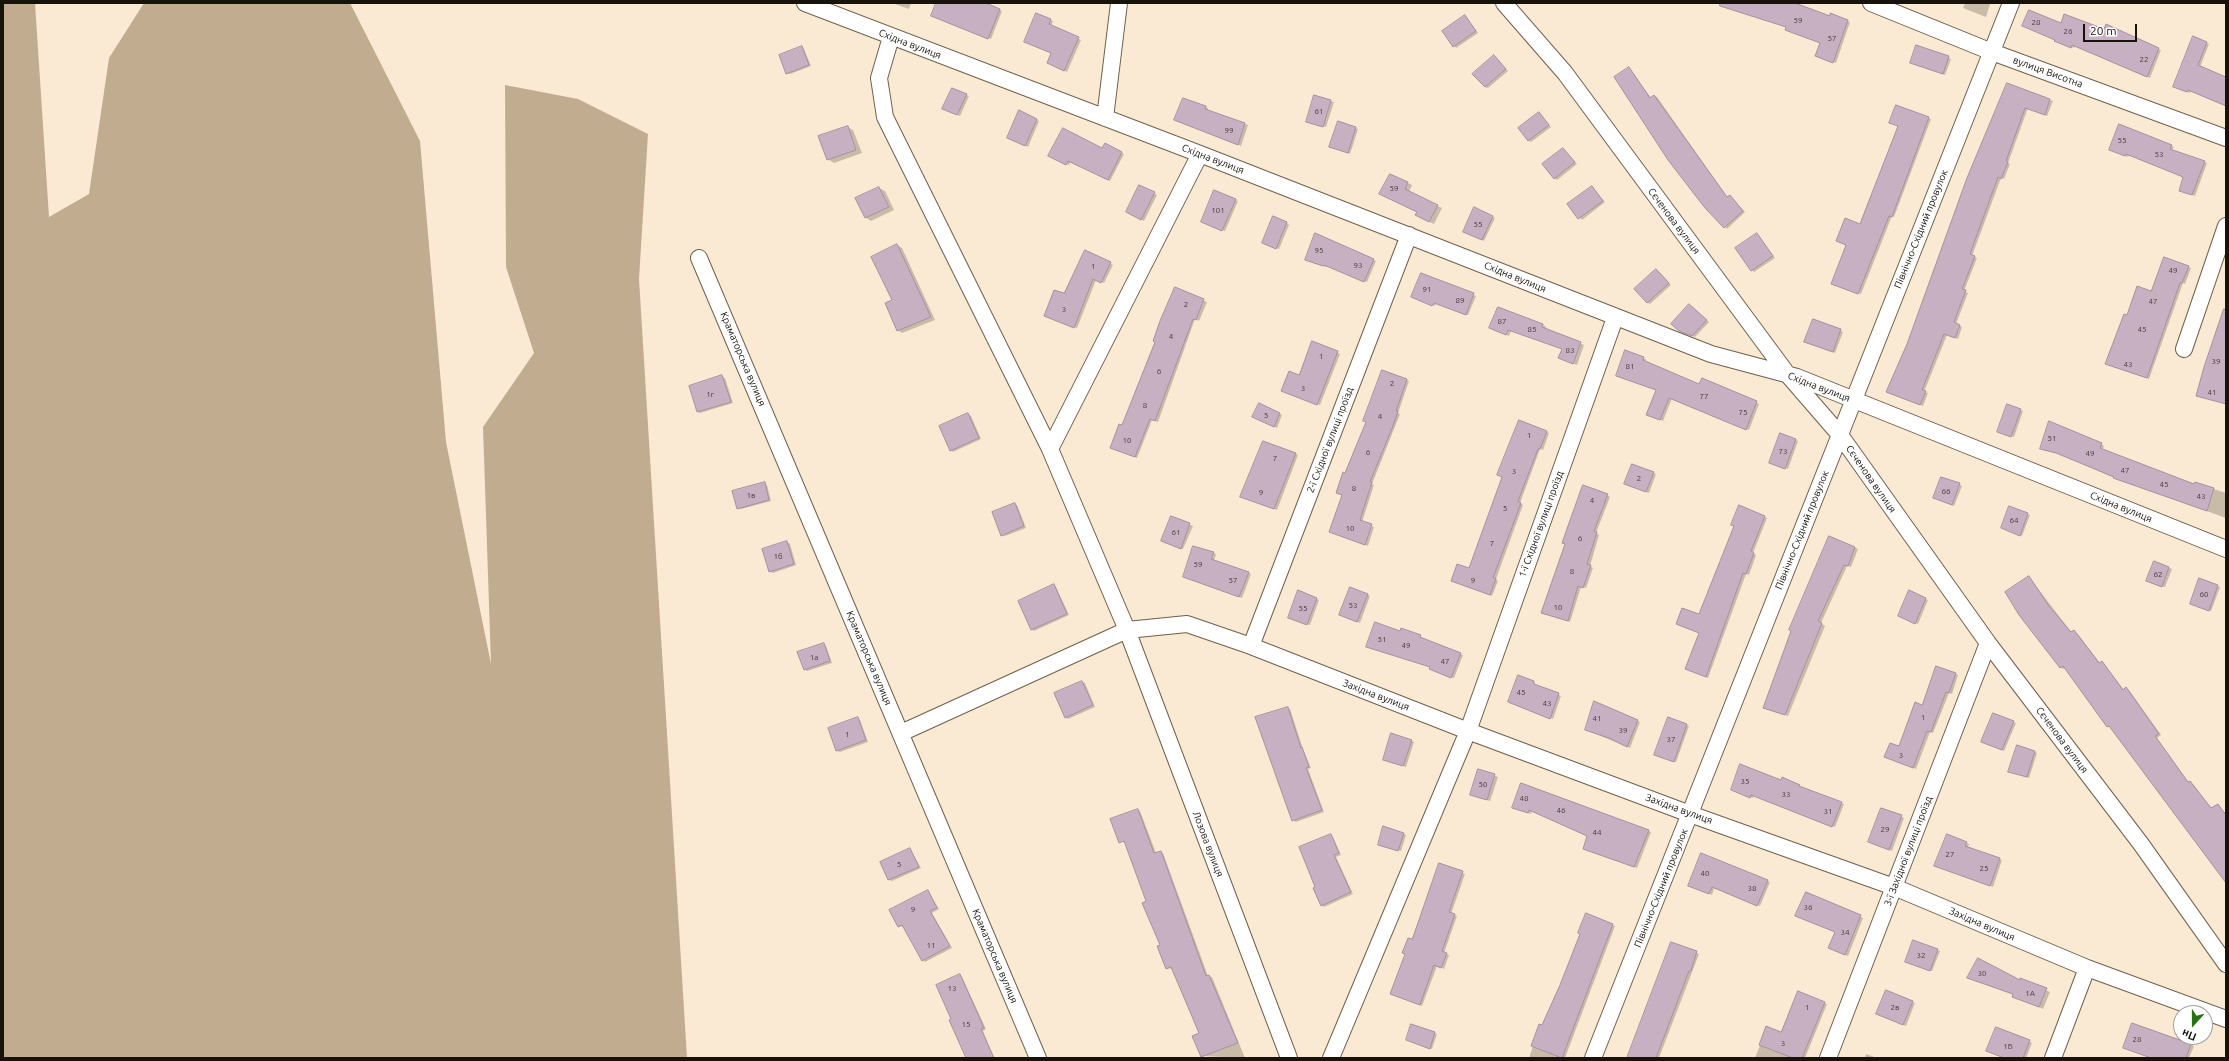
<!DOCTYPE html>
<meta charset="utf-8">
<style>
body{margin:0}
#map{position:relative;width:2229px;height:1061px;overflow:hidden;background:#faead3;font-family:Ubuntu,sans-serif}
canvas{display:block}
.frame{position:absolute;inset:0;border:4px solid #17120a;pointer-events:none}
.north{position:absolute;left:2173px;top:1005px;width:40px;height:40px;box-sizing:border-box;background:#fff;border:1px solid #a2a09d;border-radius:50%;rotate:201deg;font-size:11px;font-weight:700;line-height:16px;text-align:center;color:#17120a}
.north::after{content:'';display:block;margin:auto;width:14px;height:18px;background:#267012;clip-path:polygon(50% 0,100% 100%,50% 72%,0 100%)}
.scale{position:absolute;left:2083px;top:24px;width:54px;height:18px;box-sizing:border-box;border:2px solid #17120a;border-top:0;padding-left:5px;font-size:12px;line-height:14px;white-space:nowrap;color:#17120a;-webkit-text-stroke:3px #fff;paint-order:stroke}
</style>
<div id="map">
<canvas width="2229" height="1061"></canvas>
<div class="frame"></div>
<div class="north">Пн</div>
<div class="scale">20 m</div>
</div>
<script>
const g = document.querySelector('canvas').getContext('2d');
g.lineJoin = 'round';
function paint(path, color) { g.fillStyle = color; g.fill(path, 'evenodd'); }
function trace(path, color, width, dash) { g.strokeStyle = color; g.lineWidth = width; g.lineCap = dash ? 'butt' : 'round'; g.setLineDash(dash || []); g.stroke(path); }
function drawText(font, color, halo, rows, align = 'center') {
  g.font = font + ' Ubuntu,sans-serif'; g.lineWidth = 3; g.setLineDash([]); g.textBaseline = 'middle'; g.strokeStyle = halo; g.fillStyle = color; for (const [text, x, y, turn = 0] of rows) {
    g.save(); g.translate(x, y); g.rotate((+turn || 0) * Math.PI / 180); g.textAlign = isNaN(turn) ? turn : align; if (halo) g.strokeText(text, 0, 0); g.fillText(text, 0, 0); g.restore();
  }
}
const forest = new Path2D(`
 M3,3H35L49,217L89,194L109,58L144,3H350L420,141L446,442L491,664L483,427L534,353L506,267L505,85L578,99L648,134L639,279L687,1058H3Z`);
const shadow = new Path2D(`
 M892,3H911L909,9Z
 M938,3H983L1002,11L991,39L935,17Z
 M1748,3H1794L1830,17L1831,15L1850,22L1836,63L1819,57L1821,43L1788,31L1786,30L1787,27L1745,13Z
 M1965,3H1989L1990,4L1986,17L1963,8Z
 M1465,16L1478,33L1456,48L1443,31Z
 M1050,20L1053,21L1051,26L1081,40L1067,72L1050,64L1052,53L1028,43Z
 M2061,25L2161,50L2150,78L2075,45L2074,48L2058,42Z
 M2206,43L2209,44L2200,67L2226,78V106L2191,91L2190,93L2177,88Z
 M1917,46L1951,59L1945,75L1914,64Z
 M802,47L804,49L811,66L790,74L787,73Z
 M1496,58L1508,71L1488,88L1485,87Z
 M1629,68L1651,98L1655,96L1657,97L1728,198H1732L1745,212L1727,229Z
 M2008,84L2053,101L2047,116L2028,108L2008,163L2010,164L2004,179L2001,178L1972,256L1977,258L1964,291L1968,293L1956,324L1962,327L1958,339L1947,335L1924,392L1928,393L1923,406L1889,393Z
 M966,95L969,96L960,116L946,110Z
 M1315,96L1334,102L1326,127L1310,123Z
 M1206,107L1208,108L1207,111L1248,125L1241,146L1178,121Z
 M1539,113L1551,127L1531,142L1528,140Z
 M1928,118L1931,119L1894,217L1892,216L1861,294L1835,285L1899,126L1893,124Z
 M1037,120L1039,121L1028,147L1011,139Z
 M1338,122L1358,129L1350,154L1330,147Z
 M847,127L853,130L862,153L834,163L828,159Z
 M1105,145L1124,154L1110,181L1071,161L1069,165L1050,155L1103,150Z
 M2171,146L2174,147L2172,150L2207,163L2195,196L2182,192L2184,177L2129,155L2128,157L2113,151Z
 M1563,149L1577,164L1557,180L1555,178Z
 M1390,175L1412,185L1409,192L1442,208L1434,224L1421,218Z
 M1140,186L1157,195L1144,221L1127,212Z
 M1592,187L1605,202L1582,220L1569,204Z
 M879,188L885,191L894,210L871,221L865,217Z
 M1235,200L1238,201L1225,231L1204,223Z
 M1492,217L1495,218L1484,241L1467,233Z
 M1287,223L1289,225L1279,249L1266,244Z
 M1757,234L1775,258L1754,272L1752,270Z
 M897,245L902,248L935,320L902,333L898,330L893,301Z
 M1373,260L1376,261L1367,282L1327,265L1326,267L1309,261Z
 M1110,263L1113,265L1104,283L1096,280L1077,328L1048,317L1064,295Z
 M2188,267L2191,268L2185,284L2183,283L2149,379L2109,365L2128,317L2151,292Z
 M1659,272L1671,285L1650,304L1647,302Z
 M1422,274L1476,296L1468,315L1436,303L1435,306L1415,298Z
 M1176,289L1207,302L1199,321L1195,319L1158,422L1152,420L1137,458L1114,449Z
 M1690,305L1709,322L1695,337L1683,332Z
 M2226,305V404L2198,395L2216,330Z
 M1498,308L1543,325L1546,327V329L1584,345L1577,365L1563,360L1562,349L1511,331L1509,336L1493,329Z
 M1814,320L1843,332L1835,353L1808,343Z
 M1313,342L1340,354L1320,405L1285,392L1299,376Z
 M1643,358L1646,359L1645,362L1700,385L1702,379L1759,404L1749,430L1672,398L1663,421L1650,416L1657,390L1620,377Z
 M722,377L725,378L733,403L700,413L698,412L690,387Z
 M1407,380L1409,381L1398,413L1400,414L1372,484L1374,485L1362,522L1374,527L1368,546L1332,533L1343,495L1346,475Z
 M1259,404L1282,415L1277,428L1256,418Z
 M2008,405L2023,411L2014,437L2000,432Z
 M968,414L971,416L981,439L953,452L951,450Z
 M1547,432L1549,433L1543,450L1540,449L1520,503L1523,505L1496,579L1498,581L1492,596L1455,582L1470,570Z
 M1781,434L1798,441L1788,469L1772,463Z
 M1263,442L1298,455L1277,510L1241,497Z
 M2101,444L2104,446L2102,450L2194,485L2195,483L2226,493V518L2117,479L2060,454L2043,450Z
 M1653,473L1656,474L1649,493L1628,485Z
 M764,483L767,485L771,501L741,509L738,508Z
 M1959,484L1962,486L1954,506L1937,499Z
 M1607,495L1610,497L1596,533L1599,535L1590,566L1593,568L1586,588L1581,587L1570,622L1545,614L1542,613Z
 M1015,504L1017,505L1026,528L1005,536L1002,535Z
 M1740,506L1767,518L1753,553L1756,555L1749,575L1746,574L1708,678L1689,670L1700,633L1699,616L1735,526Z
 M2010,507L2030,515L2022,536L2004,529Z
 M1172,517L1193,526L1183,549L1165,542Z
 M1830,537L1858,549L1851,567L1847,566L1821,623L1825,626L1788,716L1767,709Z
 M787,542L790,544L796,565L773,573L770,571Z
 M1213,553L1216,554L1214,561L1251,574L1242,598L1187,578Z
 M2154,562L2172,569L2165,587L2150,582Z
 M2029,577L2072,633H2077L2100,663L2104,664L2124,690L2127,689L2129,690L2161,735L2157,738L2189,783L2193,784L2212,809L2218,805L2226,814V881L2066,667L2063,669L2061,668L2006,592Z
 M1054,586L1056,587L1069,615L1034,631L1032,629Z
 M2217,586L2220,587L2211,611L2194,605Z
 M1299,592L1319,600L1310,625L1292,619Z
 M1910,592L1928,600L1918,624L1901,617Z
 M1368,595L1370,596L1360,623L1343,616Z
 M1401,632L1420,636L1422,639L1463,655L1454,678L1433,670L1431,667L1368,647Z
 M824,644L826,646L832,663L807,671L804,669Z
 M1937,667L1958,675L1952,694L1949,693L1933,733L1930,732L1916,769L1888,758L1899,747L1923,706Z
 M1518,677L1561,696L1553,719L1512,703Z
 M1082,682L1085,683L1095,707L1068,719L1066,717L1055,694Z
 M1288,708L1290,709L1303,749L1311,768L1308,769L1324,812L1296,822L1293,820Z
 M858,718L860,720L868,742L840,752L837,751Z
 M1669,719L1689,726L1676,762L1658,756Z
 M1637,721L1640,722L1630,748L1586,730Z
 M2013,722L2016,723L2004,751L1985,743Z
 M1411,741L1414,742L1406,767L1386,761Z
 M2035,752L2037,753L2029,778L2012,773Z
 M1478,770L1498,777L1490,801L1474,796Z
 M1782,778L1802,788L1844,804L1835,827L1754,795L1753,798L1734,791L1781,781Z
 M1521,784L1651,832L1637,868L1584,849L1588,836L1532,811L1531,814L1516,809Z
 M1882,809L1904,818L1892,851L1872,843Z
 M1138,810L1140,811L1156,853H1163L1208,976L1212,977L1245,1058L1201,1056L1200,1034L1172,969L1167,968L1147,902L1126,842H1119Z
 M1404,834L1406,835L1401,851L1381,846Z
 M1330,835L1333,837L1341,855L1336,857L1353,894L1324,907L1322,905L1316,887Z
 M1966,843L1969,844L1968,847L2002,860L1993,887L1935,866Z
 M910,849L921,868L892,881L889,880L882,863Z
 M1439,864L1465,874L1451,914L1457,916L1444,953L1449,955L1444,969L1437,966L1422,1006L1394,995Z
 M1767,881L1770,882L1760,906L1714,888L1712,895L1692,887Z
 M928,891L939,909L932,913L952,948L925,962L904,927L899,926Z
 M1806,893L1863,918L1848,956L1832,949L1836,932Z
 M1612,925L1615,926L1565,1058H1529L1540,1025L1543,1026Z
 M1672,944L1699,954L1659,1058H1626L1629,1057Z
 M1937,950L1940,951L1932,971L1909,963Z
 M960,975L962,977L986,1029L983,1031L994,1058H967Z
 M1968,978L2020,981L2021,979L2050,992L2043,1009L2018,998L2014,995Z
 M1912,1002L1915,1003L1906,1026L1880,1015Z
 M1824,1003L1827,1004L1805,1058H1755L1767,1027L1782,1033Z
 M2133,1024L2194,1046L2189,1058H2152Z
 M1412,1025L1437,1034L1432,1049L1409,1041Z
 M2029,1041L2032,1043L2026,1058H2005Z
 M1866,1054L1877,1058H1865Z`);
const building = new Path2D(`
 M936,3H986L1000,9L988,39L931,16Z
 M1720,3H1795L1830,16V13L1848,20L1833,63L1815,56L1820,43L1785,30L1786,27L1720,6Z
 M2029,10L2061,23L2064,14L2104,29L2106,24L2159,48L2147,77L2072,45L2071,48L2054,41L2055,40L2022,26Z
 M1036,13L1051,19L1049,24L1079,37L1064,71L1047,63L1051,53L1024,42Z
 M1465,15L1476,31L1453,47L1442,31Z
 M2193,36L2207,42L2198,65L2226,77V106L2188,90L2187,92L2173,87Z
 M1916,45L1949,56L1943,74L1910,63Z
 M802,46L809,65L786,74L779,55Z
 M1494,55L1506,69L1485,87L1472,74Z
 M1629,67L1650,98L1654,95L1727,197L1730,195L1743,211L1724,228L1705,208L1668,160L1614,77Z
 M2007,83L2050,99L2045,115L2025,108L2006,161L2008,162L2001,179L1998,177L1970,254L1975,256L1962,289L1966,290L1954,322L1960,325L1955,338L1944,334L1922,390L1926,391L1920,405L1886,392L1907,344L1967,178Z
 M952,88L967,94L957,115L942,109Z
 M1314,95L1331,100L1323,127L1306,122Z
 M1183,98L1206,106L1205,109L1245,123L1238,145L1174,120Z
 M1896,105L1929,117L1892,217L1889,216L1858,294L1831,284L1846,245L1836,241L1845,218L1860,224L1898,126L1889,123Z
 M1019,110L1037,119L1025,146L1007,138Z
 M1539,112L1549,125L1528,141L1518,128Z
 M1338,121L1356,127L1348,153L1329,147Z
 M2119,124L2172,145L2170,149L2205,161L2192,195L2179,191L2183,177L2126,154L2125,156L2109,150Z
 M848,126L856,150L827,160L818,136Z
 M1063,128L1102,148L1105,143L1122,152L1108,180L1068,161L1066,165L1048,156Z
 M1563,148L1575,162L1554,179L1542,164Z
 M1390,174L1408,182L1405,189L1438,205L1429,222L1415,215L1417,212L1379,194Z
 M1139,185L1155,192L1141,220L1126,212Z
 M1592,186L1603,201L1578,219L1567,204Z
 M879,187L889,207L865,218L855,198Z
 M1214,190L1236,199L1222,231L1201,222Z
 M1474,207L1493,216L1482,240L1463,232Z
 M1273,216L1287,222L1276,249L1262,243Z
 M1315,233L1374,259L1364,282L1324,265L1323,266L1305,260Z
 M1757,233L1773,256L1751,271L1735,248Z
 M897,244L931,317L897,331L885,303L892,300L871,257Z
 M1085,250L1111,262L1101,283L1093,279L1074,328L1044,316L1054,290L1064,293Z
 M2164,257L2189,266L2182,283H2180L2147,378L2105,364L2124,314L2127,315L2137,286L2151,291Z
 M1656,269L1669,283L1647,303L1634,289Z
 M1421,273L1474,293L1466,315L1434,303L1432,306L1411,297Z
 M1175,287L1204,299L1196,320L1193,319L1155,421L1150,419L1135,457L1110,448L1119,424L1122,425L1155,342L1153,341L1160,321Z
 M1689,304L1707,320L1692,336L1679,331L1671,324Z
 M1498,307L1543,324L1542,327L1581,342L1573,364L1558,358L1562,349L1508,330L1506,335L1489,328Z
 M2224,309L2226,310V404L2196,396L2204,367Z
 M1813,319L1841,329L1833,352L1804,342Z
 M1312,341L1338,351L1317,405L1281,391L1289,371L1299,375Z
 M1625,350L1644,357L1643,360L1699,384L1702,378L1757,401L1746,430L1669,398L1660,420L1646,415L1656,390L1616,376Z
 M1382,370L1407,379L1396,411H1398L1393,426L1370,482H1372L1360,520L1372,524L1365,545L1329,532L1342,495L1336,493L1343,472L1345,473L1366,422L1363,421Z
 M722,375L731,402L697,412L689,386Z
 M1259,403L1280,413L1274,427L1252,417Z
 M2007,404L2021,409L2011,437L1997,432Z
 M968,413L979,438L950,451L939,426Z
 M1519,420L1547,431L1540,449H1538L1518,501L1521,503L1493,578H1496L1490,595L1451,581L1457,564L1469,568L1502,477L1497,475Z
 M2049,421L2102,443L2100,448L2194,484L2195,482L2214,488L2207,511L2113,478L2114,477L2056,453L2040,449Z
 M1780,433L1796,439L1785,469L1769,463Z
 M1263,441L1296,453L1274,509L1240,497Z
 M1632,464L1654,472L1646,492L1624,484Z
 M1941,477L1960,483L1952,505L1933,498Z
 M765,482L769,500L737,509L732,491Z
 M1583,485L1608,494L1594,531L1597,532L1587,564L1591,565L1583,588L1578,586L1568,621L1541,613L1565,544L1562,543L1569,523Z
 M1015,503L1024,526L1001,536L992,512Z
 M1739,505L1765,516L1751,551L1754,553L1746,574L1743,573L1706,677L1685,669L1699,633L1676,624L1682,608L1699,614L1734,526L1731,525Z
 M2009,506L2028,513L2020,536L2001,528Z
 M1171,516L1190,523L1181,549L1161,541Z
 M1829,536L1855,547L1848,566L1844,565L1818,621L1822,623L1785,715L1763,708L1791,631L1789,630Z
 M787,541L794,564L769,572L762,549Z
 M1193,546L1214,552L1211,559L1249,572L1239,597L1183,577Z
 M2154,561L2169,567L2162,587L2146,581Z
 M2029,576L2049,606L2071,632L2074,630L2099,663L2102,661L2123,690L2126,687L2159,734L2155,736L2188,782L2190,781L2211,808L2218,804L2226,815V883L2109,726L2107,727L2063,666L2060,668L2019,615L2005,592Z
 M2199,578L2218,585L2209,611L2190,604Z
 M1054,584L1067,614L1031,630L1018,601Z
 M1350,587L1368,594L1357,622L1339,615Z
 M1298,590L1317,598L1307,625L1288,618Z
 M1909,590L1926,598L1915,624L1898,616Z
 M1375,622L1400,631L1401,628L1421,635L1420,637L1461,653L1451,678L1429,669L1430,667L1366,647Z
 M824,643L830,661L804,670L797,652Z
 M1936,666L1956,673L1949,693L1946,692L1931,732L1927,731L1913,768L1884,757L1890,743L1899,746L1915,702L1922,705Z
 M1518,675L1534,681V684L1559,693L1550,719L1508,702Z
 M1082,681L1093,705L1065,718L1054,693Z
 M1594,701L1638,720L1627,747L1609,738L1585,730Z
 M1288,707L1301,748L1302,747L1309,767L1306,768L1322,810L1292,821L1255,717Z
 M1993,713L2014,721L2002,750L1981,742Z
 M858,717L866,740L836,751L828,728Z
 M1668,717L1687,724L1674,762L1654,755Z
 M1391,733L1412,740L1403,766L1383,760Z
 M2017,745L2035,751L2027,777L2008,772Z
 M1740,764L1781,780L1782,777L1800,785L1799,786L1842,802L1832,827L1751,795L1750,798L1731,790Z
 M1478,769L1495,774L1487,800L1470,795Z
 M1521,783L1649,830L1634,867L1583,849L1587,836L1529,810L1528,813L1512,808Z
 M1881,808L1902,815L1889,850L1868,842Z
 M1138,809L1154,853L1161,851L1206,976L1209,975L1238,1043L1201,1057L1192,1036L1199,1033L1171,967L1166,969L1157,946L1160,945L1142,903L1146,901L1124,841L1119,843L1110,819Z
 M1383,826L1404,833L1398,851L1378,845Z
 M1331,834L1339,853L1334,855L1351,892L1321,906L1313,888L1315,887L1299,847Z
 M1947,834L1967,842L1965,846L2000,858L1990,886L1934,866Z
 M910,848L919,867L888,880L880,862Z
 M1701,853L1768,880L1757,906L1712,887L1709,894L1688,886Z
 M1439,863L1463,871L1449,912L1455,914L1442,951L1447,953L1441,968L1434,965L1420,1005L1390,994L1405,954L1402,953L1408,938L1412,939Z
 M928,890L937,908L930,911L950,946L922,961L902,925L898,927L889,910Z
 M1806,892L1861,915L1845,955L1828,948L1835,932L1795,916Z
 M1586,913L1613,924L1562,1058L1531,1046L1539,1024L1542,1025L1560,985L1580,934L1578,933Z
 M1913,940L1938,949L1930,971L1905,962Z
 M1671,942L1697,951L1691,971H1689L1656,1058H1627Z
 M1978,958L2020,980V978L2047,988L2039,1007L2012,997L2013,994L1967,978Z
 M960,974L984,1028L981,1029L994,1058H966L949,1020L951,1019L936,985Z
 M1886,990L1913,1001L1903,1025L1876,1014Z
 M1798,991L1825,1002L1802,1058H1793L1759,1045L1766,1026L1781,1032Z
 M2132,1023L2191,1044L2186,1058H2151L2123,1048Z
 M1411,1024L1435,1032L1430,1049L1406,1040Z
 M1996,1027L2030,1040L2023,1058H2004L1986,1051Z`);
const minor = new Path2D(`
 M805,3L1200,154L1711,354L1797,377L2226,549
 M1504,3L1565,73L1788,375L1840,435L1988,643L2141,844L2226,964
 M1871,3L1992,52L2226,138
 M891,37L879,78L885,117L1050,449L1127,630L1289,1058
 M1105,118L1119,3
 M699,258L1038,1058
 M2184,349L2226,226
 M1050,449L1200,154
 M1251,646L1409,235
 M901,733L1127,630L1187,624L1251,646L1468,731L1690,814L1894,887L2087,968L2226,1019
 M1331,1058L1468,731L1615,318
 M1593,1058L2011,3
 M1828,1058L1988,643
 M2053,1058L2087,968`);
const numberNames = [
 ["59",1798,20],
 ["28",2036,22],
 ["26",2068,31],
 ["57",1832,38],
 ["22",2144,59],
 ["61",1319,111],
 ["99",1229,130],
 ["55",2122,140],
 ["53",2159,154],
 ["59",1394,188],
 ["101",1218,210],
 ["55",1478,224],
 ["95",1319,250],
 ["93",1358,265],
 ["1",1093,266],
 ["49",2173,270],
 ["91",1427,289],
 ["89",1460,300],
 ["47",2153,301],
 ["2",1186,304],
 ["3",1064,309],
 ["87",1502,321],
 ["85",1532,329],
 ["45",2142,329],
 ["4",1171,336],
 ["83",1570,350],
 ["1",1321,356],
 ["39",2216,361],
 ["43",2128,364],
 ["81",1630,366],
 ["6",1159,371],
 ["2",1392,383],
 ["3",1303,388],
 ["41",2212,392],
 ["1г",710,394],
 ["77",1704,396],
 ["8",1145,405],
 ["75",1743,412],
 ["5",1266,415],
 ["4",1380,416],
 ["1",1529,435],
 ["51",2052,438],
 ["10",1127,440],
 ["73",1783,451],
 ["6",1368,452],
 ["49",2090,453],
 ["7",1275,458],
 ["47",2125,470],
 ["3",1514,471],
 ["2",1639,478],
 ["45",2164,484],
 ["8",1354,488],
 ["66",1946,491],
 ["9",1261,492],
 ["1в",751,495],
 ["43",2201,496],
 ["4",1592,500],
 ["5",1505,508],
 ["64",2014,520],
 ["10",1350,528],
 ["61",1176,532],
 ["6",1580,538],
 ["7",1492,543],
 ["1б",778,556],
 ["59",1198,564],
 ["8",1572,571],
 ["62",2158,574],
 ["57",1233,580],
 ["9",1473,580],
 ["60",2204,594],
 ["53",1353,605],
 ["10",1558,607],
 ["55",1303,608],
 ["51",1382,639],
 ["49",1406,645],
 ["1а",814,657],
 ["47",1445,661],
 ["45",1521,692],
 ["43",1547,703],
 ["1",1923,717],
 ["41",1597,718],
 ["39",1623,730],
 ["1",847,734],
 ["37",1671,739],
 ["3",1901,755],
 ["35",1745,781],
 ["50",1483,784],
 ["33",1786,794],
 ["48",1524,798],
 ["46",1561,810],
 ["31",1828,811],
 ["29",1885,829],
 ["44",1597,832],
 ["27",1950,854],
 ["5",899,864],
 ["25",1984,868],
 ["40",1705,873],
 ["38",1752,888],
 ["36",1808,907],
 ["9",913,909],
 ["34",1845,932],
 ["11",931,945],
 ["32",1921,955],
 ["30",1982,973],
 ["13",952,988],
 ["1А",2030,993],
 ["1",1807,1007],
 ["2в",1895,1007],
 ["15",966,1024],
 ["28",2137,1039],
 ["3",1783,1043],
 ["1Б",2008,1046]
];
const streetNames = [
 ["Східна вулиця",910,44,21],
 ["вулиця Висотна",2048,72,20],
 ["Східна вулиця",1213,159,21],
 ["Сєченова вулиця",1674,221,53],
 ["Північно-Східний провулок",1921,229,-68],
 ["Східна вулиця",1515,277,22],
 ["Краматорська вулиця",743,359,67],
 ["Східна вулиця",1819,387,21],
 ["2-ї Східної вулиці проїзд",1330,440,-69],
 ["Сєченова вулиця",1871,479,55],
 ["Східна вулиця",2121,507,22],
 ["1-ї Східної вулиці проїзд",1541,524,-70],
 ["Північно-Східний провулок",1802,530,-68],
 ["Краматорська вулиця",869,658,67],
 ["Західна вулиця",1376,695,21],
 ["Сєченова вулиця",2062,740,53],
 ["Західна вулиця",1679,809,20],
 ["Лозова вулиця",1208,844,69],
 ["3-ї Західної вулиці проїзд",1908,851,-69],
 ["Північно-Східний провулок",1661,888,-68],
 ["Західна вулиця",1982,924,23],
 ["Краматорська вулиця",995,956,67]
];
paint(forest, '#c1ac90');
paint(shadow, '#0003');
paint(building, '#c7b0c1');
trace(building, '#a690a0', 1);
trace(minor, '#6e604c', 18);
trace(minor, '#fff', 16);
drawText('8px', '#433a38', null, numberNames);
drawText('10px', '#17120a', '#fff', streetNames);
</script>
